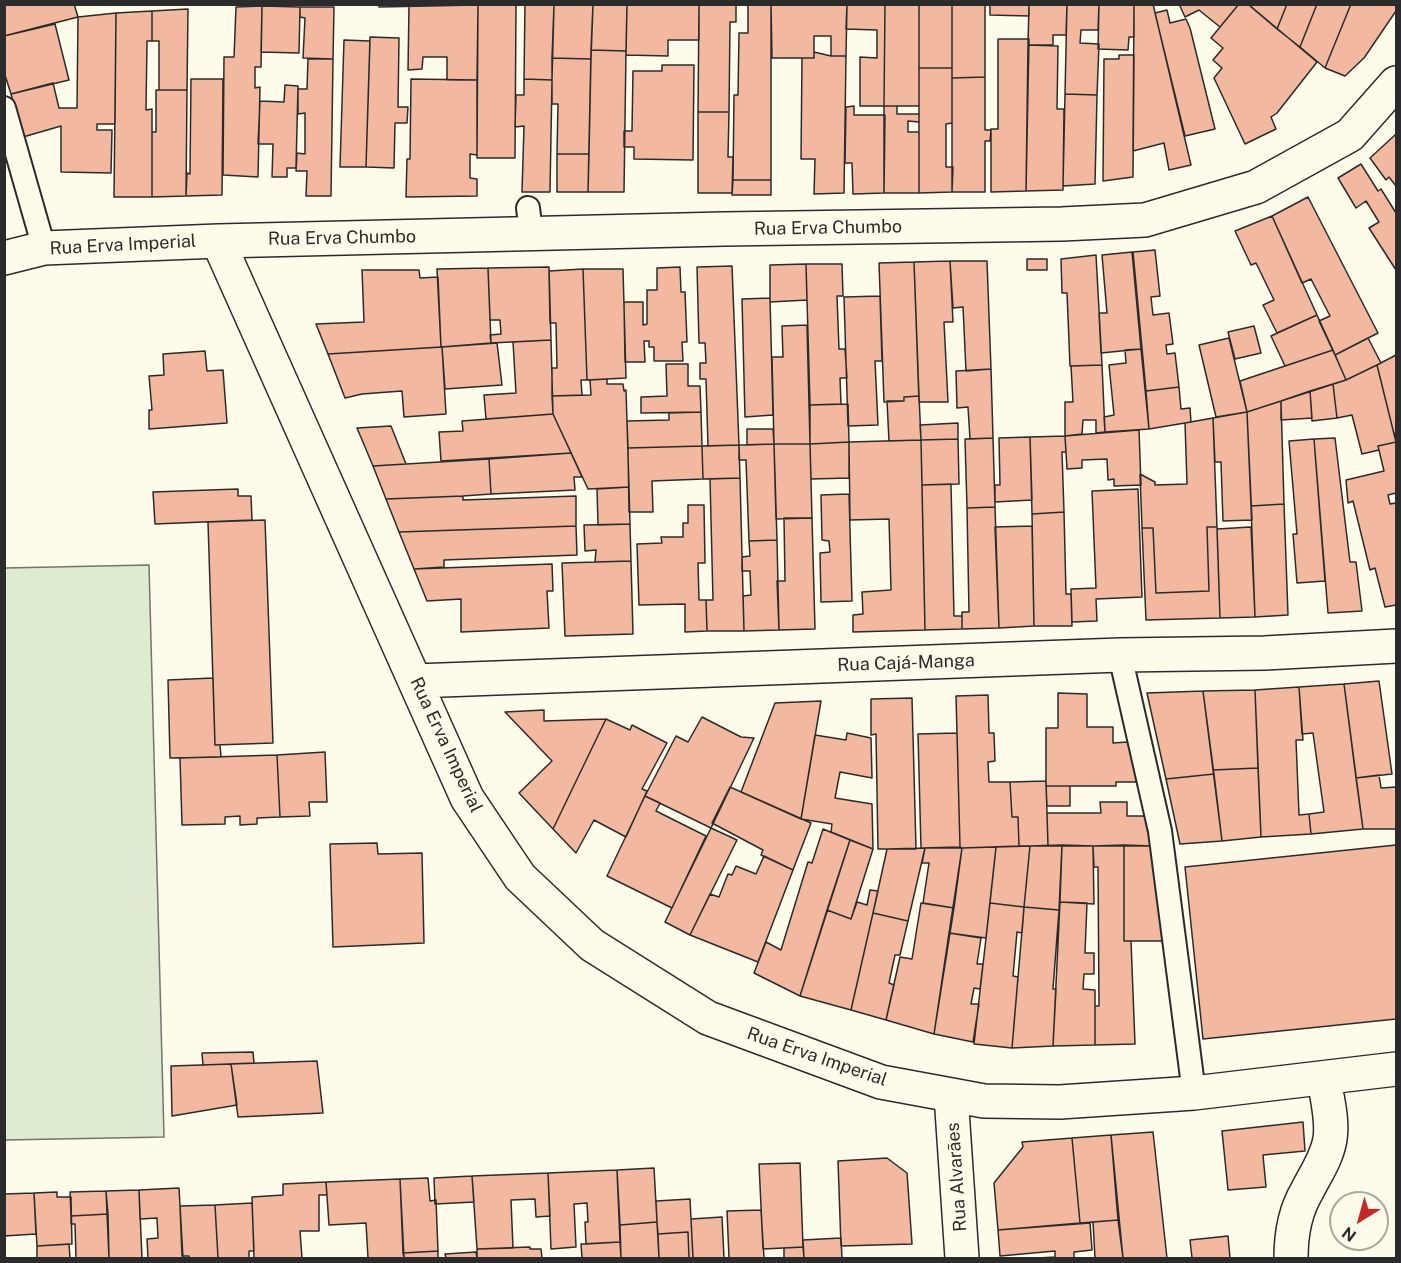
<!DOCTYPE html>
<meta charset="utf-8">
<style>
body{margin:0}
#map{position:relative;width:1401px;height:1263px;overflow:hidden;background:#fdfbea;font-family:"Public Sans",sans-serif}
canvas{display:block}
.frame{position:absolute;inset:0;border:6px solid #2b2b2b;pointer-events:none}
.north{position:absolute;left:1329px;top:1191px;width:60px;height:60px;box-sizing:border-box;background:#fdfbea;border:2px solid #a9a89e;border-radius:50%;rotate:217deg;font-size:16px;font-weight:700;line-height:24px;text-align:center;color:#2b2b2b}
.north::after{content:'';display:block;margin:auto;width:21px;height:27px;background:#c62828;clip-path:polygon(50% 0,100% 100%,50% 72%,0 100%)}
</style>
<div id="map">
<canvas width="1401" height="1263"></canvas>
<div class="frame"></div>
<div class="north">N</div>
</div>
<script>
const g = document.querySelector('canvas').getContext('2d');
g.lineJoin = 'round';
function paint(path, color) { g.fillStyle = color; g.fill(path, 'evenodd'); }
function trace(path, color, width, dash) { g.strokeStyle = color; g.lineWidth = width; g.lineCap = dash ? 'butt' : 'round'; g.setLineDash(dash || []); g.stroke(path); }
function drawText(font, color, halo, rows, align = 'center') {
  g.font = font + ' "Public Sans",sans-serif'; g.lineWidth = 4.5; g.setLineDash([]); g.textBaseline = 'middle'; g.strokeStyle = halo; g.fillStyle = color; for (const [text, x, y, turn = 0] of rows) {
    g.save(); g.translate(x, y); g.rotate((+turn || 0) * Math.PI / 180); g.textAlign = isNaN(turn) ? turn : align; if (halo) g.strokeText(text, 0, 0); g.fillText(text, 0, 0); g.restore();
  }
}
const green = new Path2D(`
 M149,565L164,1137L5,1140V568Z`);
const building = new Path2D(`
 M4,4H74L78,17L4,36Z
 M379,4H478V5L379,7Z
 M525,4L554,5L552,80L524,79Z
 M593,4H627L626,51L591,50Z
 M593,4L591,59L552,58L554,5Z
 M627,4H699V40H668V56L626,55Z
 M699,4H736V22H730L729,112H698Z
 M748,4H771V180H733L734,95H738L739,33H748Z
 M771,4H847L846,56H831V36H814V58H772Z
 M847,4H885L884,106H860V57L877,58V30L846,29Z
 M885,4H919V106H884Z
 M919,4H952V68H919Z
 M952,4H985V77L952,78Z
 M990,4H1029V16L990,15Z
 M1029,4H1067L1066,35H1053V45H1028Z
 M1067,4H1099L1098,30H1081L1080,43L1099,44L1097,95L1065,94Z
 M1099,4H1134V37H1129L1128,50L1098,49Z
 M1134,4H1153L1191,165L1169,170L1164,143L1133,151Z
 M1179,4H1239L1220,27L1199,10L1185,17Z
 M1239,4H1248L1317,62L1277,113L1271,117L1276,129L1245,144L1214,78L1222,68L1213,60L1223,48L1211,38Z
 M1250,4H1287L1277,29L1250,6Z
 M1287,4H1317L1300,47L1277,29Z
 M1317,4H1351L1325,68L1300,47Z
 M1351,4H1396V11L1364,58L1345,76L1325,68Z
 M478,5H516L515,158H477Z
 M478,5L477,80H447V57H423L422,69L408,70L409,6Z
 M262,6L300,7L299,53L261,52Z
 M262,6L261,67H255V88L260,87L258,177L223,175L224,57H234L236,7Z
 M300,7H334L333,59L303,58L305,18L300,17Z
 M188,9L187,90H159V41H152V11Z
 M1167,10L1170,23L1186,19L1190,28L1215,129L1185,136L1155,13Z
 M152,11V41H147L146,110L152,109V197H114L116,13Z
 M116,13L115,124H97V130H112L111,173L61,172V126L23,137L11,94L53,83L59,108H77L78,17Z
 M55,24L69,80L11,94L4,72V36Z
 M370,37L399,38L398,107H408L407,123H395L394,168L366,167Z
 M998,39H1029L1026,191L991,192V129H998Z
 M344,40L370,41L366,167H340Z
 M1028,45L1058,46L1057,109H1064L1063,190L1026,191Z
 M591,50L626,51L624,192H588Z
 M814,52L831,56H846L844,193L814,194L815,159H801L802,58H814Z
 M1119,55H1134L1133,177L1103,181L1104,59H1119Z
 M552,58L591,59L589,154H557L558,104H552Z
 M308,59H333L331,196H306L307,171H296L297,153L305,154V113L298,114V89H307Z
 M662,65H694L693,160L634,159V147H624V131H632L633,71H662Z
 M919,68H952V123L946,124V167H953L952,192L919,193Z
 M985,77V130H991L990,141H985V192H952V78Z
 M191,79H223L222,195L186,196L187,173L190,174Z
 M411,79L477,80V155L470,154V178L477,179V196L406,197L407,159H410Z
 M524,79L552,80L550,192H522L524,126L515,127L516,95H524Z
 M285,85L298,86L296,168H287V177H272L273,144H258L260,101L284,102Z
 M156,90H187L186,196L152,197V132H156Z
 M1065,94L1097,95L1095,184L1063,186Z
 M854,106V115H885L884,193L853,194L852,163H845L846,107Z
 M884,106H897V114H919V122L908,121V132H919V193H884Z
 M698,112H729L728,157H733L732,193H698Z
 M1395,135L1396,137V186L1389,177L1386,180L1370,158Z
 M557,154H589L588,192H557Z
 M1361,164L1378,191L1381,189L1396,213V270L1369,228L1379,222L1366,201L1356,208L1338,178Z
 M733,180H771V195H732Z
 M1308,197L1378,333L1335,355L1319,321L1330,316L1311,279L1302,283L1272,216Z
 M1272,216L1317,315L1277,333L1263,305L1274,300L1256,263L1251,265L1235,231Z
 M1155,250L1160,296L1151,297L1153,315L1169,313L1173,344L1166,345L1167,354L1175,353L1179,387L1146,391L1133,252Z
 M1132,252L1141,349L1101,353L1099,313H1107L1102,255Z
 M1096,255L1102,365L1070,366L1067,293H1062L1061,259Z
 M1027,259H1047V270H1027Z
 M950,261L953,322H944L948,402H919L914,262Z
 M950,261H987L991,369L966,371L963,307L953,308Z
 M914,262L919,396L904,397V401L884,402L879,263Z
 M806,264L807,300L770,302V265Z
 M806,264H842L843,296H837L839,349H845L847,378H840L841,404L810,405Z
 M732,266L739,445L708,446L706,379H700V363H706L705,343H699L697,267Z
 M549,267L551,340L491,343L490,335L501,334L500,320H490L488,268Z
 M680,267L681,292H685L687,342H682L683,361H654V347H649V341H644L645,362H625L624,302H643V325L647,324V290H657V268Z
 M488,268L491,343L441,347L437,269Z
 M583,269L587,380H581L582,395L552,396V368H557L556,323H550L549,271Z
 M583,269H623L626,378L587,380Z
 M362,270H419L420,278L438,277L441,347L328,354L316,324L364,322Z
 M880,296L882,361H875L878,425L848,426L844,297Z
 M770,298L773,415L745,417L742,299Z
 M1317,315L1333,350L1285,366L1271,336Z
 M807,325L810,444H774L772,357H783L782,326Z
 M1254,326L1261,353L1235,359L1228,332Z
 M1229,338L1247,412L1216,417L1199,345Z
 M1368,338L1381,363L1346,380L1335,355Z
 M551,340L553,414L486,419L484,395L516,393L513,342Z
 M497,343L502,385L445,389L442,347Z
 M442,347L446,414L404,417L402,391L362,394L345,398L328,354Z
 M1141,349L1149,429L1105,432L1104,417L1114,415L1109,365L1126,363L1125,350Z
 M1333,350L1346,380L1247,412L1240,381Z
 M205,351L207,371L223,370L227,423L149,429V410H152L149,376L164,375L163,354Z
 M1396,355V433L1394,434L1377,365Z
 M666,364H688V386H700L701,412L641,413V397L667,396Z
 M1102,365L1105,432L1096,433V420H1083L1082,434L1065,436V402H1073L1071,366Z
 M1377,365L1396,442L1378,446L1379,450L1362,454L1352,415L1337,418L1333,384L1346,380Z
 M991,369L993,438L970,439L968,407L957,408L956,371Z
 M607,379V384H623L624,391L626,390L629,487L588,489L553,414L552,396L591,395L590,380Z
 M1333,384L1337,418L1312,421L1310,391Z
 M1179,387L1181,409L1190,408L1191,422L1149,429L1146,391Z
 M1310,391L1312,418L1281,420V401Z
 M919,396L921,440L889,441L887,401H904V397Z
 M1281,401L1284,504L1251,506L1247,412Z
 M848,404L849,442L810,444V405Z
 M701,412L702,446L628,448L627,421L669,420V413Z
 M1247,412L1252,520L1223,521L1221,462H1215L1213,418Z
 M553,414L571,453L441,461L439,432L463,431L462,421Z
 M1213,418L1217,527H1207L1209,591L1156,593L1153,528H1142L1140,474L1155,482V485L1187,484L1185,423Z
 M958,423V439L921,440L920,425Z
 M391,426L406,464L373,466L357,428Z
 M747,429H773L774,444L747,445Z
 M1139,430L1141,485L1114,486V479L1108,480L1107,459L1082,460V468L1067,469L1065,436Z
 M1065,436L1066,452H1062L1064,512L1032,514L1030,437Z
 M1030,437L1032,500L995,502V485H1000L999,438Z
 M993,438L995,507L967,508L965,439Z
 M1335,438L1350,562H1356L1362,611L1328,613L1314,439Z
 M958,439L959,484L922,485L921,440Z
 M1314,439L1325,581L1297,583L1293,534H1297L1289,441Z
 M921,440L925,630L853,632V615L863,614L862,592L891,590L889,519L850,520L849,442Z
 M849,442V478L811,479L810,444Z
 M1396,442V493L1388,495L1390,504L1396,503V605L1385,607L1375,568L1370,570L1353,501L1348,503L1346,480L1384,471L1378,446Z
 M774,444H810L812,518L776,519Z
 M774,444L777,540L749,541L746,460H739V445Z
 M739,445L740,478L703,479L702,446Z
 M702,446L703,479L652,481L653,512H629L628,448Z
 M571,453L582,477H574L575,490L491,494L489,459Z
 M489,459L491,494L463,496L386,499L373,466Z
 M740,478L744,631H707L706,600H713L710,479Z
 M951,484L954,616H962V629L925,630L922,485Z
 M629,487L630,524L598,525L597,489Z
 M238,489V496H251L252,520L155,524L153,492Z
 M1138,489L1142,597L1096,599L1097,621L1072,622L1071,589L1096,588L1092,491Z
 M849,494L852,601L821,602L820,553L830,552L829,541L822,540L821,495Z
 M463,496V500L576,496V526L399,532L386,499Z
 M1284,504L1288,615L1255,617L1251,506Z
 M688,505H704L705,563H698L699,600H706L707,631L685,632V604L639,605L637,544L662,543L661,537H683V523H688Z
 M995,507L999,628L962,629V612H969L967,508Z
 M1064,512L1066,594H1071L1072,626H1034L1032,514Z
 M784,518H812L815,629L779,630L777,581H785Z
 M265,520L273,743L215,745L208,522Z
 M630,524L631,561L595,562L596,550L585,551L584,525Z
 M576,526L577,555L444,560V567L414,569L399,532Z
 M1032,526L1034,626L999,628L995,527Z
 M1207,527H1217L1220,618L1146,620L1142,528H1153L1156,593L1209,591Z
 M1251,527L1255,617L1220,618L1217,529Z
 M777,540L779,630L744,631L743,596L751,595L750,571H742V557L750,556L749,541Z
 M631,561L633,634L565,636L562,563Z
 M552,564L553,591H547L549,628L461,632V599L427,601L414,569Z
 M213,678L215,745H220L221,757L170,758L168,680Z
 M1379,681L1392,774L1356,778L1344,684Z
 M1344,684L1363,829L1311,834L1309,814L1324,812L1313,733L1302,734L1299,687Z
 M1299,687L1303,740H1296L1299,815L1309,814L1311,834L1261,837L1255,690Z
 M1255,690L1258,768L1213,770L1203,691Z
 M1203,691L1214,774L1166,779L1147,693Z
 M1058,693L1087,694V727H1113V743L1128,742L1137,782H1116V786H1046V728H1058Z
 M988,695L989,733H994L995,761L988,762L989,782H1010L1012,817H1018L1019,846L962,848L960,847L956,696Z
 M912,698L916,849H878L876,734L871,735V699Z
 M821,701L801,819L741,792L775,703Z
 M544,710V721L606,719L553,829L519,793L552,761L505,712Z
 M702,717L741,737L754,738L711,828L645,796L676,736L688,742Z
 M606,719L630,730L632,725L667,743L642,789L647,791L626,837L594,820L576,853L553,829Z
 M847,733L871,738L872,778L840,772L835,798L872,804L873,849L831,832L832,824L801,819L815,735L846,740Z
 M957,733L960,847L921,848L918,734Z
 M325,752L327,802H309L310,816L280,817L277,755Z
 M277,755L280,817L257,818V824L240,825V816L225,817V824L182,825L180,758Z
 M1258,768L1261,837L1222,841L1213,770Z
 M1214,774L1222,841L1180,844L1166,779Z
 M1379,775L1381,788L1396,787V829H1363L1356,778Z
 M1046,781L1048,846H1019L1018,817H1012L1010,782Z
 M1046,786H1070V806H1047Z
 M730,787L811,823L793,870L761,855L763,850L712,823Z
 M645,796L660,803L656,811L706,836L672,908L607,876Z
 M1100,802H1127V816H1145L1152,846H1048L1047,813H1101Z
 M711,828L737,840L690,935L665,922Z
 M823,829L850,840L800,996L754,973L766,942L781,950L808,862L812,863Z
 M850,840L873,849L851,919L827,910Z
 M377,843L378,854L422,853L424,943L333,947L330,844Z
 M1062,845L1059,910L1024,907L1030,846Z
 M1062,845L1093,846L1094,904L1060,902Z
 M1124,845V941H1131L1135,1044L1095,1045V1006H1099L1098,867H1094L1093,846Z
 M1124,845L1152,846L1163,941H1124Z
 M1396,845V1019L1203,1039L1185,867Z
 M1030,846L1024,907L990,903L996,847Z
 M996,847L986,938L949,933L962,848Z
 M925,848H962L954,908L923,903L929,863H922Z
 M925,848L908,921L873,913L887,849Z
 M764,856L793,870L758,962L690,935L710,894L719,897L728,874L732,875L736,866L756,874Z
 M870,890L878,891L851,1010L800,996L827,910L851,919L857,902L867,905Z
 M1060,902L1087,903L1085,953H1094V974H1084L1083,989L1095,990V1045L1053,1046Z
 M921,903L954,908L934,1034L886,1020L900,957L912,959Z
 M990,903L1024,907L1022,933L1017,932L1013,976L1018,977L1012,1048L974,1044Z
 M1024,907L1059,910L1053,989H1056L1053,1046L1012,1048Z
 M873,913L908,921L900,955H895L889,983L894,985L886,1020L851,1010Z
 M949,933L981,938L977,964H983L980,989L974,988L971,1004H979L973,1042L934,1034Z
 M253,1052L254,1063L203,1065L202,1053Z
 M317,1061L323,1113L238,1117L231,1064Z
 M231,1064L237,1105L172,1116L171,1066Z
 M1303,1122L1305,1151L1263,1155L1266,1187L1228,1190L1222,1131Z
 M1153,1132L1167,1258H1123L1111,1135Z
 M1111,1135L1118,1220L1080,1223L1072,1138Z
 M1072,1138L1080,1223L998,1230L994,1183L1023,1147L1022,1142Z
 M887,1158L907,1173L912,1244L841,1246L838,1161Z
 M800,1163L803,1247L763,1249L759,1164Z
 M654,1168L657,1222L620,1225L617,1170Z
 M617,1170L620,1242L586,1244L585,1222H588L587,1203L574,1204L576,1247L551,1249L548,1173Z
 M548,1173L550,1216L536,1217L535,1199L511,1200L513,1248L477,1249L472,1176Z
 M472,1176L474,1202L435,1204L434,1178Z
 M428,1178L430,1201L436,1200L438,1251L403,1253L400,1179Z
 M400,1179L404,1258H368L366,1223L329,1225L326,1182Z
 M326,1182L327,1195H319V1231H300L302,1258H254L252,1197L283,1195V1184Z
 M179,1188L183,1258H148L147,1239L158,1238L157,1218L140,1219L139,1190Z
 M139,1190L142,1258H109L106,1191Z
 M106,1191L108,1214L71,1216L70,1192Z
 M57,1192V1197H71L72,1244L37,1246L34,1193Z
 M34,1193L36,1234L4,1236V1194Z
 M690,1199L691,1219L693,1258H689L688,1232L658,1234L657,1222L656,1201Z
 M252,1203L254,1251H249V1258H218L215,1205Z
 M215,1205L218,1258H189V1256H182L180,1206Z
 M761,1210L764,1258H729L727,1211Z
 M108,1214L109,1258H76L75,1224H71V1216Z
 M722,1217L724,1258H693L691,1219Z
 M1118,1220L1123,1258H1095L1093,1222Z
 M657,1222L659,1258H621L620,1225Z
 M1090,1223L1092,1250L1074,1252V1258H1038L1055,1257V1251L1000,1256L998,1230Z
 M688,1232L689,1258H659L658,1234Z
 M1228,1236L1230,1258H1192L1190,1240Z
 M841,1238L842,1258H804L803,1240Z
 M620,1242L621,1258H582L581,1244Z
 M69,1244L70,1258H37V1246Z
 M530,1247V1249H541L542,1258H477V1249Z
 M803,1247L804,1258H784V1248Z
 M438,1251V1258H404L403,1253Z
 M476,1252L477,1258H446L445,1254Z`);
const service = new Path2D(`
 M4,108L44,248
 M528,208L531,233
 M1120,655L1160,831L1194,1093`);
const minor = new Path2D(`
 M218,241L724,229L1062,224L1145,220L1256,187L1350,135L1396,83
 M4,258L44,248L218,241L467,798L520,877L592,945L708,1018L881,1082L984,1101L1060,1102L1194,1093L1396,1069
 M415,681L1120,655L1265,653L1396,646
 M951,1095L962,1258
 M1291,1258C1291,1235 1295,1211 1307,1191C1315,1175 1327,1158 1330,1139C1333,1120 1327,1098 1324,1079`);
const streetNames = [
 ["Rua Erva Chumbo",828,228,-1],
 ["Rua Erva Chumbo",342,238,-1],
 ["Rua Erva Imperial",123,245,-3],
 ["Rua Cajá-Manga",906,663,-2],
 ["Rua Erva Imperial",446,745,65],
 ["Rua Erva Imperial",817,1057,19],
 ["Rua Alvarães",957,1177,-94]
];
paint(green, '#deebd1');
trace(green, '#74746e', 1.5);
paint(building, '#f2b8a0');
trace(building, '#2b2b2b', 1.5);
trace(service, '#2b2b2b', 26);
trace(minor, '#2b2b2b', 36);
trace(service, '#fdfbea', 22);
trace(minor, '#fdfbea', 33);
drawText('18px', '#2b2b2b', '#fdfbea', streetNames);
</script>
